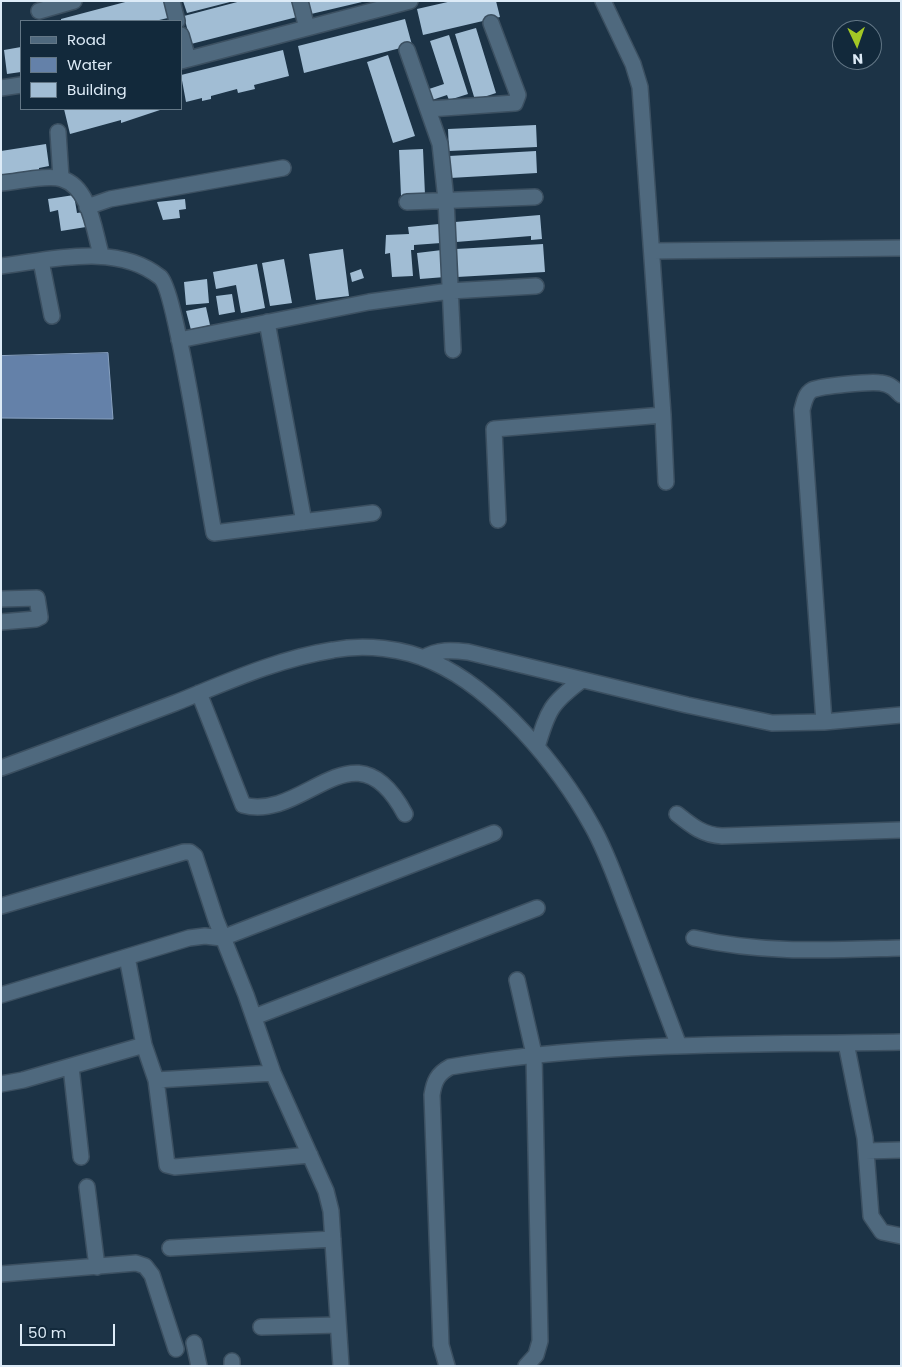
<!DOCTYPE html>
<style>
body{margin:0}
#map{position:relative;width:902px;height:1367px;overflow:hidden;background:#1c3346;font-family:Poppins,sans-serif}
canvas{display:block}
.frame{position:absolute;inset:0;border:2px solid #ddebf7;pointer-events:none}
.legend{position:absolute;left:20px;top:20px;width:162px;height:90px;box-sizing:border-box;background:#12293b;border:1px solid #637786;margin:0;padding:6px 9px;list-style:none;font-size:15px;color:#ddebf7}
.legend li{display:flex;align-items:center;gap:10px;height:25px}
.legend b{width:25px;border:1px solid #637786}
.north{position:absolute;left:832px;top:20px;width:50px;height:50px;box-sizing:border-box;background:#12293b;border:1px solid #637786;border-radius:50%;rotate:177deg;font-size:14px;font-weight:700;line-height:20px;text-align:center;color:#ddebf7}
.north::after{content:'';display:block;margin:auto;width:18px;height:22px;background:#a4c825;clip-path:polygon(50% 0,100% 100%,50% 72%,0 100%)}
.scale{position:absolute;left:20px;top:1324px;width:95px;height:22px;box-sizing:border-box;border:2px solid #ddebf7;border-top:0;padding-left:6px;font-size:15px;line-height:18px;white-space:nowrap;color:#ddebf7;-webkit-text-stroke:4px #12293b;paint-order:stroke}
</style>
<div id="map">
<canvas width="902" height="1367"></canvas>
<div class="frame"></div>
<ul class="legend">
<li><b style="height:6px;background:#4f697e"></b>Road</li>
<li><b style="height:14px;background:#6481a9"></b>Water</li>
<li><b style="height:14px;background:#a1bdd4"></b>Building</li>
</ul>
<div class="north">N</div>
<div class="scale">50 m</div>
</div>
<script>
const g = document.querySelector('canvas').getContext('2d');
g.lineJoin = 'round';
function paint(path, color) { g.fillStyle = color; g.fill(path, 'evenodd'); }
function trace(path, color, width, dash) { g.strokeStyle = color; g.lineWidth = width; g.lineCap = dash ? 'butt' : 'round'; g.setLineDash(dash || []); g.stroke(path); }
const water = new Path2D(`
 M108,353L113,419L1,418V356Z`);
const building = new Path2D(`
 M129,1H168L172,17L155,21H61V19Z
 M183,1H230V2L187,13Z
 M241,1H293L297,17L191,44L184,16Z
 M308,1H362V2L311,14Z
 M452,1H496L500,17L423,35L417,9Z
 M405,19L412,45L304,73L298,46Z
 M476,28L496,93L475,100L455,34Z
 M449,35L468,94L449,100L447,95L432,100L429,89L444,84L430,41Z
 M21,47V72L7,74L4,50Z
 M283,50L289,76L254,85L255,89L238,93L237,89L211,96V99L202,101V98L186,102L181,75Z
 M388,55L415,136L393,143L367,62Z
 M64,109H163L121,123V120L70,134Z
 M536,125L537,147L449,151L448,129Z
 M46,144L49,166L39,168V171L1,178V151Z
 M423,149L425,195L401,196L399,150Z
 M536,151L537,173L450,178L449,156Z
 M74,195L77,213L84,212L86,227L61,231L58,210L50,212L48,199Z
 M185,199L186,209L179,210L180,218L163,220L157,202Z
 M540,215L542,239L531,240V236L456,242L455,222Z
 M439,224L441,243L414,245V250H411L413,276L392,277L390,253L385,254L386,235L409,234L408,227Z
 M543,244L545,272L457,277L456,249Z
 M343,249L349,296L316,300L309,254Z
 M442,250L445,277L420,279L417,253Z
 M284,259L292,303L270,306L262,263Z
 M257,264L265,308L241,313L236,285L216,289L213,272Z
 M361,269L364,278L352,282L350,273Z
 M207,279L209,303L186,305L184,282Z
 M232,294L235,312L219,315L216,296Z
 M206,307L210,325L191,330L186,311Z`);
const minor = new Path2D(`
 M172,1L177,21
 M300,1L307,28
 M603,1L633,64L640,87L663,415
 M39,11L74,1
 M181,35L188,59
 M407,50L440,144L446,200L453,350
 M181,61L410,1
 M1,88L21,85
 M429,109L515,103L518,95L491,23
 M58,132L61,178
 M1,183C17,182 48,174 62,179C90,187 94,231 101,254
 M407,202L535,197
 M87,207L110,199L283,168
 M653,251L901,248
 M41,261L52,316
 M1,266C51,260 117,242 160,277C176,289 207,498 214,533L373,513
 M267,322L304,522
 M179,340L369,302L450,291L536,286
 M498,520L494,429L663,415L666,482
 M1,599L37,598L40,617L36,619L1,622
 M423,658C438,649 452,650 468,652L687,705L772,723L824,722L901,715
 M199,693L243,805C306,822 354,719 405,814
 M824,722L802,410C804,403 805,394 812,390C821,386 871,381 881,383C890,384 895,389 901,395
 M537,747C548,710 551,703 582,680
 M1,768C59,747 117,725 175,703C227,682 277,659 333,650C364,644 404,648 433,662C496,690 559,766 592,826C608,854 618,886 630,916C646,959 663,1003 679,1046
 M677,814C692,826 703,835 722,836L901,830
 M1,906L184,852H190L195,856L216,920L246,995L273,1073L326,1191L331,1211L341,1366
 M694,938C764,954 830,950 901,948
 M127,957L144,1045
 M517,980L534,1054L540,1341L536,1355L526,1366
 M1,995L189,938L205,936L222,938L494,833
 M254,1017L537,908
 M846,1043L865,1138L871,1216L882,1232L901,1236
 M71,1067L81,1157
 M156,1080L167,1165L175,1167L310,1155
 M1,1084L23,1080L144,1045L156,1080L273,1073
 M866,1151L901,1150
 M87,1187L97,1267
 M170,1248L333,1239
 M1,1274L136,1263L145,1266L152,1275L176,1349
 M261,1327L338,1325
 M194,1343L199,1366
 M232,1361V1366
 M447,1366L441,1345L432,1095C434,1082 437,1074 450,1067C598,1041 750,1045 901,1042`);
paint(water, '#6481a9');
trace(water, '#88a1c0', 1);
paint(building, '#a1bdd4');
trace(minor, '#3c5061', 18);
trace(minor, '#4f697e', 15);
</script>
